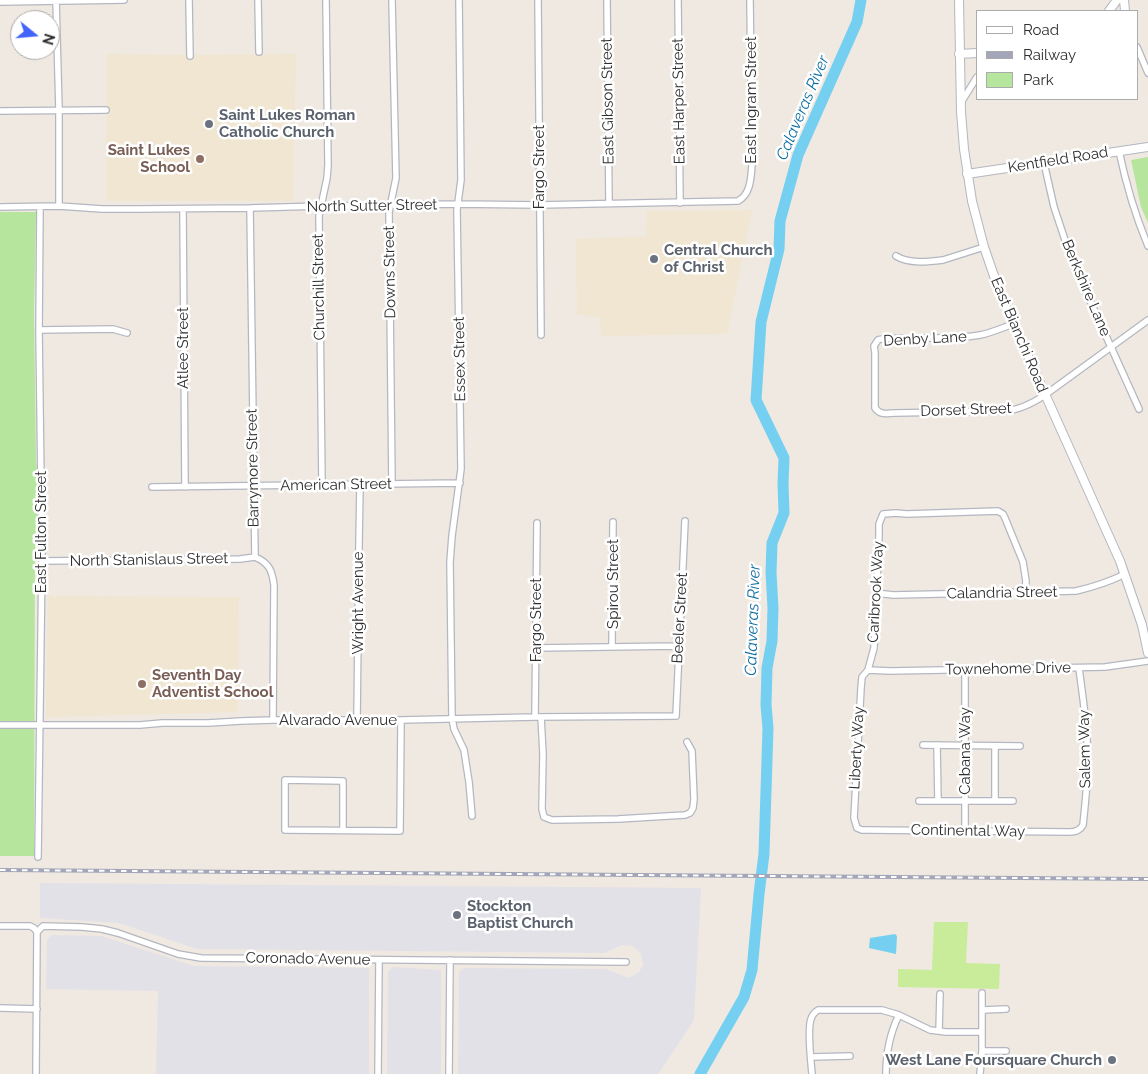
<!DOCTYPE html>
<style>
body{margin:0}
#map{position:relative;width:1148px;height:1074px;overflow:hidden;background:#efe9e1;font-family:Raleway,sans-serif}
canvas{display:block}
.legend{position:absolute;left:976px;top:10px;width:162px;height:90px;box-sizing:border-box;background:#fff;border:1px solid #ababab;margin:0;padding:6px 9px;list-style:none;font-size:15px;color:#2e2e2e}
.legend li{display:flex;align-items:center;gap:10px;height:25px}
.legend b{width:25px;border:1px solid #ababab}
.north{position:absolute;left:10px;top:10px;width:50px;height:50px;box-sizing:border-box;background:#fff;border:1px solid #ababab;border-radius:50%;rotate:107deg;font-size:14px;font-weight:700;line-height:20px;text-align:center;color:#2e2e2e}
.north::after{content:'';display:block;margin:auto;width:18px;height:22px;background:#4264fb;clip-path:polygon(50% 0,100% 100%,50% 72%,0 100%)}
</style>
<div id="map">
<canvas width="1148" height="1074"></canvas>
<ul class="legend">
<li><b style="height:6px;background:#fff"></b>Road</li>
<li><b style="height:6px;background:#a3a6b8"></b>Railway</li>
<li><b style="height:14px;background:#b6e59e"></b>Park</li>
</ul>
<div class="north">N</div>
</div>
<script>
const g = document.querySelector('canvas').getContext('2d');
g.lineJoin = 'round';
function paint(path, color) { g.fillStyle = color; g.fill(path, 'evenodd'); }
function trace(path, color, width, dash) { g.strokeStyle = color; g.lineWidth = width; g.lineCap = dash ? 'butt' : 'round'; g.setLineDash(dash || []); g.stroke(path); }
function drawText(font, color, halo, rows, align = 'center') {
  g.font = font + ' Raleway,sans-serif'; g.lineWidth = 5; g.setLineDash([]); g.textBaseline = 'middle'; g.strokeStyle = halo; g.fillStyle = color; for (const [text, x, y, turn = 0] of rows) {
    g.save(); g.translate(x, y); g.rotate((+turn || 0) * Math.PI / 180); g.textAlign = isNaN(turn) ? turn : align; if (halo) g.strokeText(text, 0, 0); g.fillText(text, 0, 0); g.restore();
  }
}
const industrial = new Path2D(`
 M40,883L701,888L694,1020L658,1074H458L459,972L464,968L606,969L629,978L639,972L643,965L641,954L633,946L622,945L604,953L197,949L119,923L40,918Z
 M52,935L101,936L194,966L369,968V1074H156L158,991L46,989L47,940Z
 M393,967L441,970V1074H387L388,972Z`);
const education = new Path2D(`
 M107,54L182,55L296,54L293,201H106Z
 M752,210L727,334L601,336L600,318L577,314L576,239L646,236L647,211Z
 M48,596L239,597L238,712L46,717Z`);
const green = new Path2D(`
 M1148,157V223L1141,207L1131,160Z
 M0,212H36L34,314L36,462L39,490L35,539L34,856H0Z`);
const pitch = new Path2D(`
 M934,922H968L966,963L1000,964L999,989L898,987V969L932,970Z`);
const water = new Path2D(`
 M895,934L897,936L896,954L869,948L870,938Z`);
const river = new Path2D(`
 M700,1074L744,997L752,970L759,894L764,854L768,728L766,705L767,668L772,641L773,608L771,573L772,543L784,513L783,484L784,458L756,400L761,322L779,249L780,221L798,155L857,22L861,0`);
const minor = new Path2D(`
 M56,0L59,110V206
 M189,0L190,56
 M258,0L259,52
 M392,0L396,178L389,212L392,484
 M459,0L461,180L457,210L461,469L452,536L450,562L452,718L454,729L464,750L469,782L472,816
 M538,0C540,112 539,223 541,335
 M607,0L609,203
 M678,0L680,203
 M0,2L124,0
 M1137,47L1148,73
 M962,101L977,77
 M0,111L106,110
 M1119,151C1126,184 1135,215 1148,246
 M1044,163L1054,207L1064,237L1073,263L1139,409
 M0,207L59,206L102,209H139L250,208L321,206H336L457,204L539,205L738,201C751,194 751,177 752,164L750,0
 M250,208L255,557
 M183,209L185,487
 M896,256C909,264 928,262 943,260L984,247
 M1013,324C1002,328 991,333 980,335C960,339 940,338 921,338C912,339 883,337 878,340L874,346L875,353V408C881,416 887,413 895,413L1005,411C1020,410 1033,403 1045,395L1148,320
 M39,330L113,329L127,333
 M322,485L319,216L327,178L328,165L326,0
 M152,487L460,483
 M255,557C269,563 272,570 274,585L273,720
 M42,561L240,559L255,557
 M1025,592L1026,581L1023,562L1005,518L1003,514L998,511L907,514L896,513L883,514L879,524V536L874,648L868,670L862,677L861,688L854,818L857,828L862,830H868L1069,832C1075,832 1080,831 1083,825C1086,797 1089,768 1087,740C1086,716 1082,692 1079,668
 M876,593L893,595L1076,591C1093,587 1109,582 1125,574
 M612,646L613,522
 M536,648L678,646
 M868,670L890,671L1105,667L1148,661
 M965,670V831
 M535,717L537,523
 M541,717L543,754L542,809L544,817L552,820L618,819L685,815L690,813L693,808L694,799L692,751L687,742
 M357,720L359,543L360,485
 M0,725H140L162,723H208L241,721L273,720H401L535,717L676,716L685,521
 M923,745L1020,746
 M937,745L938,801
 M995,746V801
 M919,801H1013
 M343,830V781L285,780V830L400,831L401,720
 M38,857L42,561L39,330L40,207
 M0,926H30L34,928L37,932
 M37,932L43,926L82,927L102,929L118,933L178,954L201,958L626,962
 M0,1008L37,1009
 M983,1010L1006,1009
 M939,1031L940,994
 M982,1051H1006
 M811,1057L850,1056
 M36,1074L37,932
 M378,1074L379,960
 M449,1074L450,960
 M812,1074C811,1061 807,1030 811,1019C812,1015 815,1012 818,1010H882L899,1015L930,1030L946,1032H982
 M886,1074C886,1053 890,1033 899,1015
 M980,1074L982,1051V993`);
const tertiary = new Path2D(`
 M959,0L961,112L964,149L972,201L984,247L1001,296L1120,561L1142,625L1148,653
 M1124,0L1125,11
 M1109,11L1117,0
 M959,54L977,53
 M967,174L1148,147`);
const rail = new Path2D(`
 M0,870L1148,879`);
const markers = [
 [209,124,5,"#6b7280"],
 [200,159,5,"#8d6e63"],
 [654,259,5,"#6b7280"],
 [142,684,5,"#8d6e63"],
 [457,915,5,"#6b7280"],
 [1112,1060,5,"#6b7280"]
];
const streetNames = [
 ["East Ingram Street",751,100,-90],
 ["East Gibson Street",608,101,-91],
 ["East Harper Street",679,101,-91],
 ["Kentfield Road",1058,160,-9],
 ["Fargo Street",539,167,-90],
 ["North Sutter Street",372,206,-1],
 ["Downs Street",390,272,-91],
 ["Churchill Street",319,287,-91],
 ["Berkshire Lane",1086,288,67],
 ["East Bianchi Road",1019,335,67],
 ["Denby Lane",925,339,-3],
 ["Atlee Street",183,348,-90],
 ["Essex Street",460,359,-91],
 ["Dorset Street",966,410,-2],
 ["Barrymore Street",253,468,-91],
 ["American Street",336,485,-1],
 ["East Fulton Street",41,532,-90],
 ["North Stanislaus Street",149,560,-1],
 ["Spirou Street",613,584,-90],
 ["Caribrook Way",876,592,-87],
 ["Calandria Street",1002,593,-1],
 ["Wright Avenue",358,603,-90],
 ["Beeler Street",680,618,-87],
 ["Fargo Street",536,620,-90],
 ["Townehome Drive",1008,669,-1],
 ["Alvarado Avenue",338,720],
 ["Liberty Way",857,748,-87],
 ["Salem Way",1085,749,-91],
 ["Cabana Way",965,751,-90],
 ["Continental Way",968,831,1],
 ["Coronado Avenue",308,959,1]
];
const worshipNames = [
 ["Saint Lukes Roman",219,115],
 ["Catholic Church",219,132],
 ["Central Church",664,250],
 ["of Christ",664,267],
 ["Stockton",467,906],
 ["Baptist Church",467,923],
 ["West Lane Foursquare Church",1102,1060,"right"]
];
const educationNames = [
 ["Saint Lukes",190,150],
 ["School",190,167],
 ["Seventh Day",152,675,"left"],
 ["Adventist School",152,692,"left"]
];
const waterNames = [
 ["Calaveras River",803,108,-67],
 ["Calaveras River",753,620,-88]
];
paint(industrial, '#e3e1e8');
paint(education, '#f0e6d1');
paint(green, '#b6e59e');
paint(pitch, '#c9ec9a');
paint(water, '#75cff0');
trace(river, '#75cff0', 11);
trace(minor, '#b4b7c1', 8);
trace(tertiary, '#b4b7c1', 10);
trace(minor, '#fff', 5.5);
trace(tertiary, '#fff', 8);
trace(rail, '#a3a6b8', 4);
trace(rail, '#fff', 2, [5.5]);
for (const [x, y, r, color] of markers) { const dot = new Path2D(); dot.arc(x, y, r, 0, 2 * Math.PI); g.fillStyle = color; g.fill(dot); trace(dot, '#fff', 2); }
drawText('15px', '#2e2e2e', '#fff', streetNames);
drawText('bold 15px', '#5b616d', '#fff', worshipNames, 'left');
drawText('bold 15px', '#785e54', '#fff', educationNames, 'right');
drawText('italic 16px', '#0d6fa3', '#fff', waterNames);
</script>
